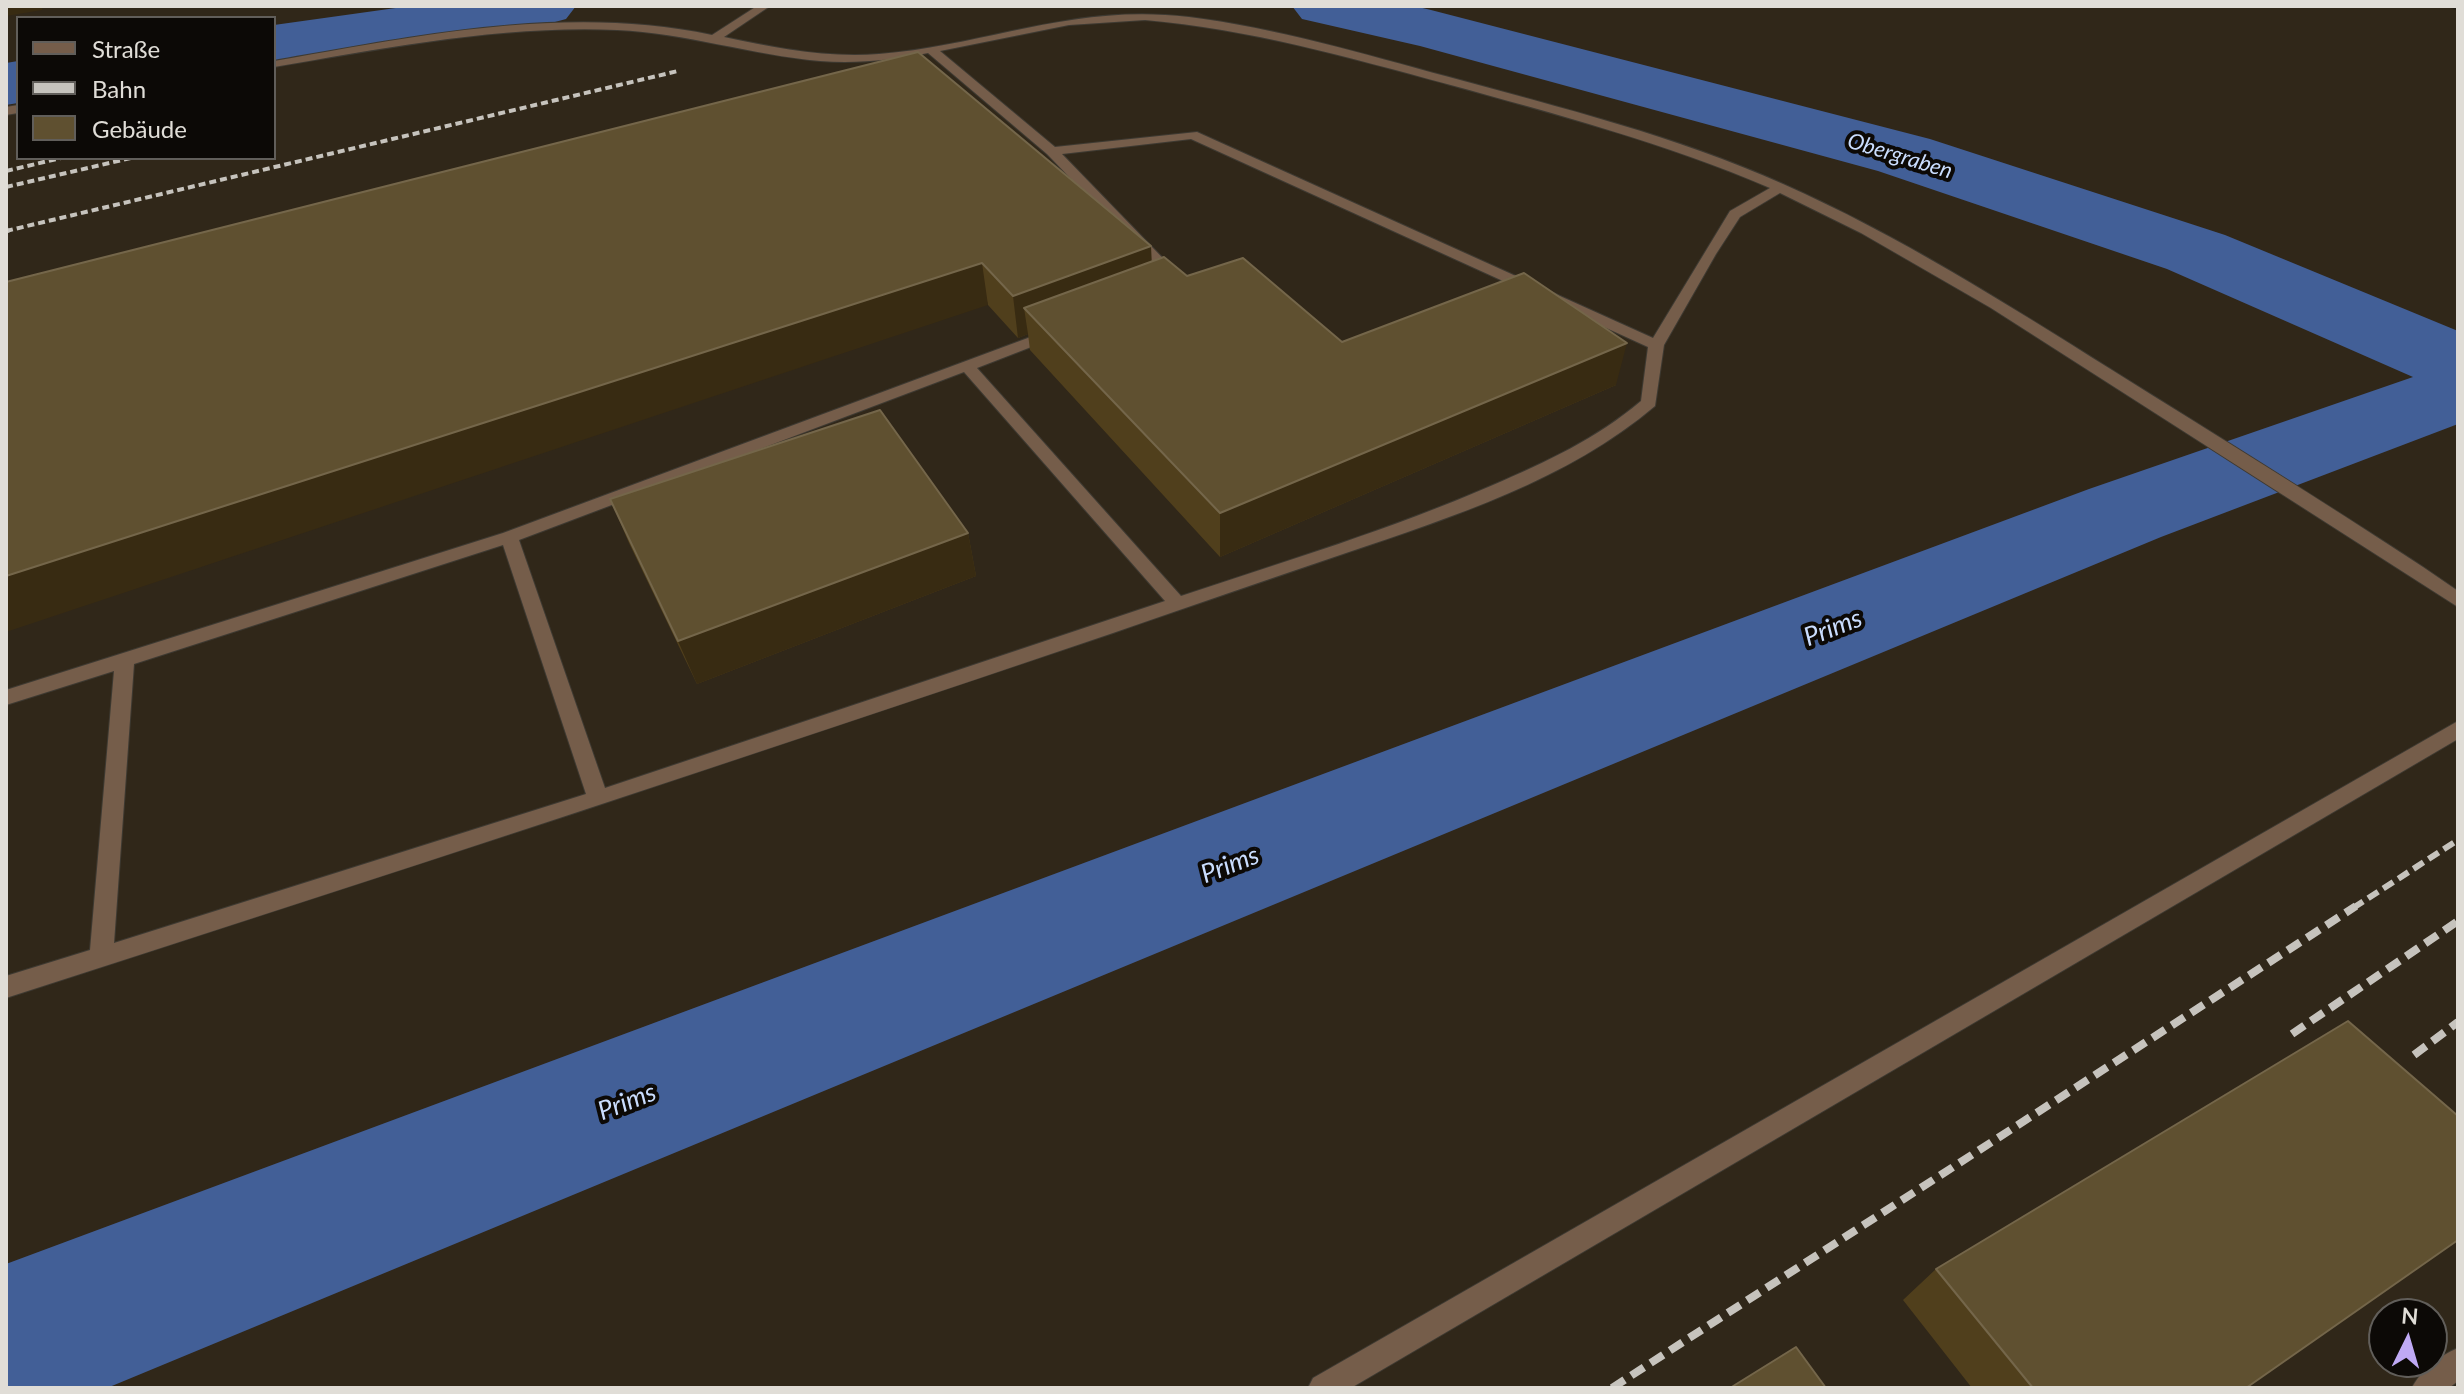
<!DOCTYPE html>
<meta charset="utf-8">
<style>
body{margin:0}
#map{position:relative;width:2464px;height:1394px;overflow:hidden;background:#241f17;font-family:Lato,sans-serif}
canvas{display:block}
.frame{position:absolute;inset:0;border:8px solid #e0ddd7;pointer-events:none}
.legend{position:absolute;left:16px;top:16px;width:260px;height:144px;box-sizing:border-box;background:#0c0906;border:2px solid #615e5a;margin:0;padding:10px 14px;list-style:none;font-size:24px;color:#e0ddd7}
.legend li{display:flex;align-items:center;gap:16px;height:40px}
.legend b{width:40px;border:2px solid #615e5a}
.north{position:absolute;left:2368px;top:1298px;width:80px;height:80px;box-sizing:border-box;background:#0c0906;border:2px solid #615e5a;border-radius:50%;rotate:5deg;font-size:22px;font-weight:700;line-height:32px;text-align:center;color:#e0ddd7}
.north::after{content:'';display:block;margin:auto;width:28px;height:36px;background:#bfa9f4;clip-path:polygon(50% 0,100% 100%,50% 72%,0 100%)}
</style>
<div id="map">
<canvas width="2464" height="1394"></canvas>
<div class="frame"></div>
<ul class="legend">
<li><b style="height:10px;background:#755d4a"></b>Straße</li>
<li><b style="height:10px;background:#c6c3bd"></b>Bahn</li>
<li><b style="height:22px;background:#5f5030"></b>Gebäude</li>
</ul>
<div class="north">N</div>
</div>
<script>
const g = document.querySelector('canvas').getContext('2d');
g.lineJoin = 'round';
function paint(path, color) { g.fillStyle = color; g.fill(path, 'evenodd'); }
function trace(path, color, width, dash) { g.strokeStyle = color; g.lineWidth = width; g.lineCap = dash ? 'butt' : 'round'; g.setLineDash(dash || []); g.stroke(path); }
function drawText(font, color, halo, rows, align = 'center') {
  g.font = font + ' Lato,sans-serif'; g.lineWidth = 8; g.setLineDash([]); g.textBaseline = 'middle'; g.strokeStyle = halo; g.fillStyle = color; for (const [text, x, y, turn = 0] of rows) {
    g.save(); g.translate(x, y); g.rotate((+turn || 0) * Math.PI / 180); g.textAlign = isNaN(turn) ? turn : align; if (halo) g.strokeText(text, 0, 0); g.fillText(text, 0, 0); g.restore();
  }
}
const built = new Path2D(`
 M6,6H2447L2458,11V1388H6ZM18,18H274V158H18ZM2384,1314H2432V1362H2384Z`);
const river = new Path2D(`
 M410,6H576L566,19L544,25L274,65V25Z
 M1292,6H1414L1431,10L1930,139L2225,235L2458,331V424L2161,537L107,1388H6V1264L2089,489L2413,377L2167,269L1878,171L1420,46L1302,19Z
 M18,61V103L6,105V63Z`);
const minor = new Path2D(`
 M757,6H770L724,37C776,48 826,58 879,54C988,45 1074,3 1189,17C1277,28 1363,54 1449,77C1562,108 1676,136 1783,184C1898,235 2005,303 2112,370C2216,435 2321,500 2423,567L2458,591V607L1991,308L1861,233L1780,193L1740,217L1716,254L1664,345L1655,406C1568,480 1452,517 1346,553C1267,580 1190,606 1113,633C745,758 376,879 6,998V976L90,950L114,671L6,705V690L503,533L1052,329L1060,334L1057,337L977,368L1181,596C1286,561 1392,529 1493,485C1546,462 1596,439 1641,401L1648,347L1191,139L1062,154L1183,279L1171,282L1047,154L928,53C893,60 856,64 820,61C751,55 686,33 617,30C502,25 386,48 274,67V61C416,36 568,4 712,35ZM1145,20C1249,29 1347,57 1447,84C1556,114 1665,143 1770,188L1730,211L1653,338L1197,132L1055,147L940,51L1069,25ZM964,372L1165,601L605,788L519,540ZM503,545L586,794L114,943L134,664Z
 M18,105V113L6,115V107Z
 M2458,721V739L1351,1388H1308L1313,1378Z
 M2458,1348V1381L2449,1388H2412C2420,1371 2441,1355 2458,1348Z`);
const railFar3 = new Path2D(`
 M6,171L61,158
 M6,187L131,158
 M6,231L678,71`);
const railFar2 = new Path2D(`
 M6,231L9,230`);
const railFar1 = new Path2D(`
 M2353,908L2458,840`);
const rail = new Path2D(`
 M2292,1034L2458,921
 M2414,1055L2458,1022
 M1612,1388L2356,906`);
const wall = new Path2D(`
 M918,52L1152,262L1342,342L1616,385L1220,557L1030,350L1028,334L1018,338L988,305Z
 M610,499L968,533L976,576L697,684L629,543Z
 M1936,1269L2246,1388H1972L1903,1300Z`);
const shadedWall = new Path2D(`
 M6,6H43L42,10L6,16Z
 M1151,246L1153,288L1024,308L1028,334L1018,338L1013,296Z
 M982,263L988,305L6,632V576Z
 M1627,343L1616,385L1220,557V513Z
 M968,533L976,576L697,684L678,641Z`);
const building = new Path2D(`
 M918,52L1151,246L1013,296L982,263L6,576V282Z
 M1164,257L1187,276L1243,258L1342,342L1524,273L1627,343L1220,513L1024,308Z
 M880,410L968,533L678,641L610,499Z
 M2348,1021L2458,1116V1240L2246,1388H2033L1936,1269Z
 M1796,1347L1826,1388H1730Z`);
const farWaternames = [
 ["Obergraben",1900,156,17]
];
const waterNames = [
 ["Prims",1833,628,-21],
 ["Prims",1230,865,-21],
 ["Prims",627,1102,-21]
];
paint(built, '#302719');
paint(river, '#425f97');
trace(minor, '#3e3a32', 2);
paint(minor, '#755d4a');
trace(railFar3, '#c6c3bd', 4, [7, 4]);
trace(railFar2, '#c6c3bd', 5, [9, 5]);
trace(railFar1, '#c6c3bd', 6, [12, 6]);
trace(rail, '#c6c3bd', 8, [15, 8]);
paint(wall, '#503f1c');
paint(shadedWall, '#382b12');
paint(building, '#5f5030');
trace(building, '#74664a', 2);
drawText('italic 22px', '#caddfe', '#0c0906', farWaternames);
drawText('italic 26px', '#caddfe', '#0c0906', waterNames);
</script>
